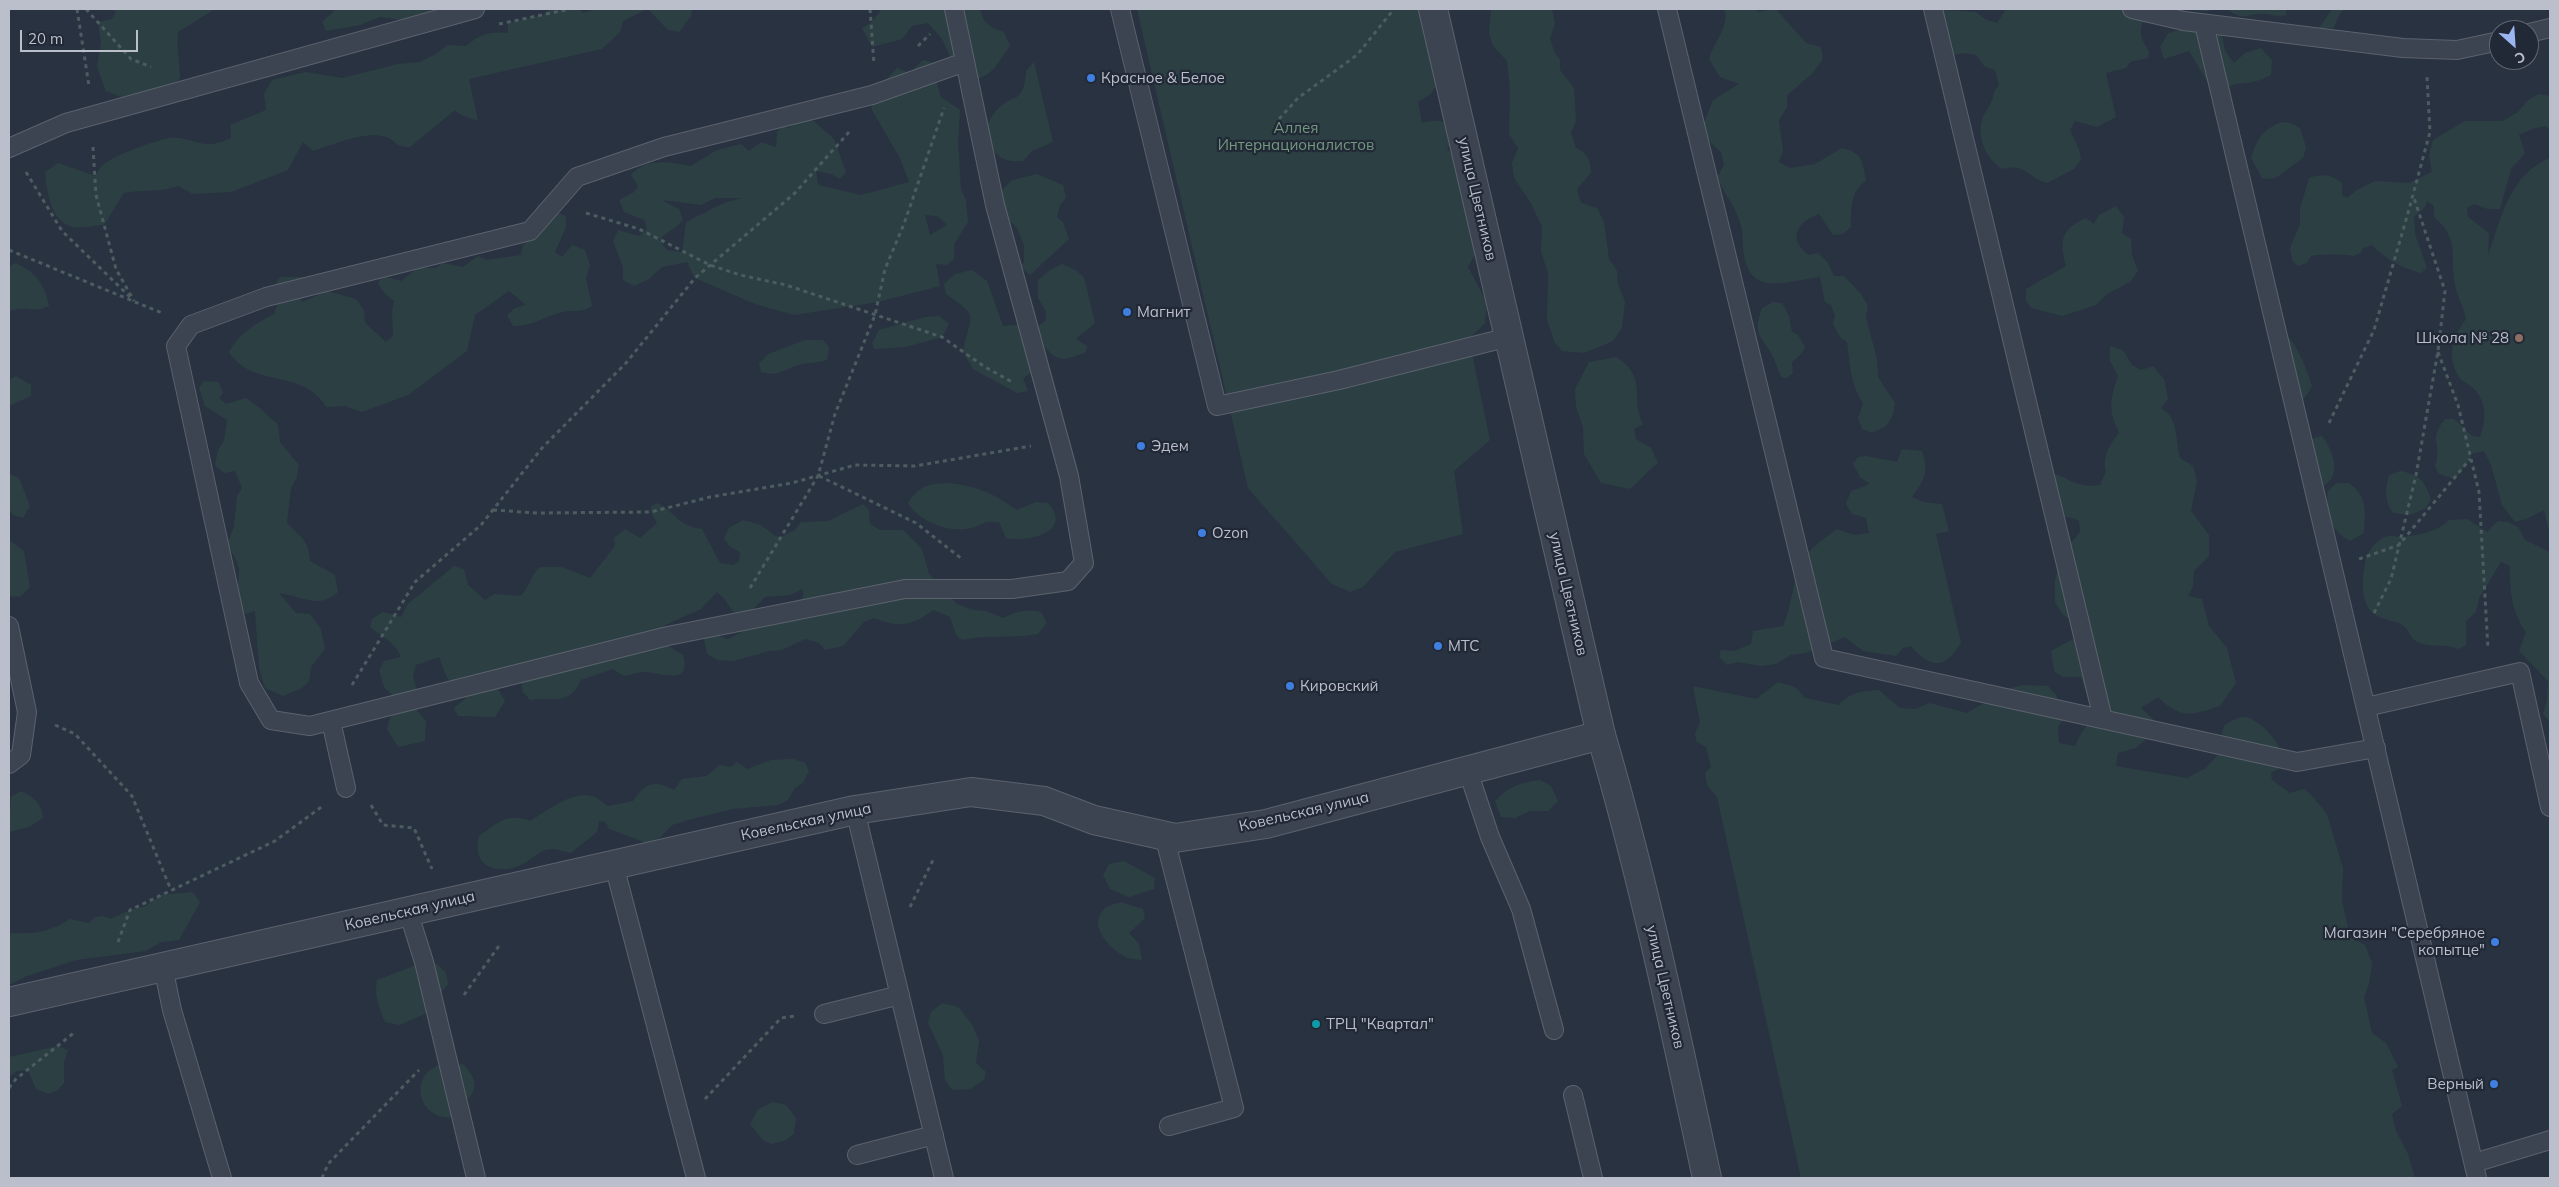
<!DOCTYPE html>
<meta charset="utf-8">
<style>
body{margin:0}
#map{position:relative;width:2559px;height:1187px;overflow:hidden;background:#293241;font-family:Mulish,sans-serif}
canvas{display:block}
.frame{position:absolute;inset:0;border:10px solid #babfcb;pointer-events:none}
.north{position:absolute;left:2489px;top:20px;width:50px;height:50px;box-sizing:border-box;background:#222936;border:1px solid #5f6572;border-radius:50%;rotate:154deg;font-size:14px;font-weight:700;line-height:20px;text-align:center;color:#babfcb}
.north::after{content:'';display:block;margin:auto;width:18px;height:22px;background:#9ab5f0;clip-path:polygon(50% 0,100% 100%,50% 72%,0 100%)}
.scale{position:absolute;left:20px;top:30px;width:118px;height:22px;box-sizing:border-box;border:2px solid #babfcb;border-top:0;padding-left:6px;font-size:15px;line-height:18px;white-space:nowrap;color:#babfcb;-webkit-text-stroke:4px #222936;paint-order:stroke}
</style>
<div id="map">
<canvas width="2559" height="1187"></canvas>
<div class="frame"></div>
<div class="north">С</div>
<div class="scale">20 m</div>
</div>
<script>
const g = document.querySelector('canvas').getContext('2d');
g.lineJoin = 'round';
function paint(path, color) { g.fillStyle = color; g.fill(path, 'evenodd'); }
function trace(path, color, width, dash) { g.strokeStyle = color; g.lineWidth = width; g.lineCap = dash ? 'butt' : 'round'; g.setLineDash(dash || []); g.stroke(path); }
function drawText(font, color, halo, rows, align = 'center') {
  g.font = font + ' Mulish,sans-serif'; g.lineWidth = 4.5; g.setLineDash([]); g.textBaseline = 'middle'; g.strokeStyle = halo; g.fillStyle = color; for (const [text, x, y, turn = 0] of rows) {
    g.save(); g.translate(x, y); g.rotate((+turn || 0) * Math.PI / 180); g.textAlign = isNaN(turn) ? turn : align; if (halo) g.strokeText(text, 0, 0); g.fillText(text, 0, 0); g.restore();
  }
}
const green = new Path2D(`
 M112,9H215L178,32C176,48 180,62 180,79L161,93L126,99L106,91L97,67L101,42L98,22L112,19L116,12Z
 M336,9H473L424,23L380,17L360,25L326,31L322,22Z
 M550,9H579L583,13L596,9H647L623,21L620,32L602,49L469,79L478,121L461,115L455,110L410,147C393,147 398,141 386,137C366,130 332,145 313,151L303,142L288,170L231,192L193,194L178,186C158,193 144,189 124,193L104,225C95,225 82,229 73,227C50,222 47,190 45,172L58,163L95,176C98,173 100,166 104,164C113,156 157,140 170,138C192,135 202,153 231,138L230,125L266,110L264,94L272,80L306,72L342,78L398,64L420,62L436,54L447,45L466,46C480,34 489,31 508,33V23L543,15Z
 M648,9H692L691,16L679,32L668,30Z
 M882,9H980C983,24 990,27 1004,32L1010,46C995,65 995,76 969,81L950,56L942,39L928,23L912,26L902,39L872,47L862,28L871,23Z
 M1137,9H1424L1442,76L1431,94L1418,102L1422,123C1438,119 1448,119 1456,135L1447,149L1455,156L1476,243L1475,254L1468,267L1487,303L1485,323L1469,339L1490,440L1454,471L1463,534L1395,552L1363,587L1350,592L1332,584L1248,488Z
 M1491,9H1552L1555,23L1550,39L1554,51L1560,60V70L1574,88L1576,121L1571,133L1576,148C1588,154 1590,159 1591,173L1577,189L1581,203L1597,208L1604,222L1609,259L1617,271L1618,284L1625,301L1622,328L1613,341L1584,353L1562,351L1555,343L1547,320L1548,273L1541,252L1542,227L1531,203L1514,178L1512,163L1518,148L1509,134L1510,89L1507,61L1493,46L1489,33Z
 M1724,9H1755L1758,12L1776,9L1806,43L1821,47L1823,59L1812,74L1787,95V107L1779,120L1783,151L1779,162L1790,168L1815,164L1842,148C1864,154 1862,161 1866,181C1850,191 1851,209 1851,227L1843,234L1833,235L1819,214C1796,222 1787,240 1809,255L1818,253L1828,263L1834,276H1844L1861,294L1868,306L1866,318L1877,359L1878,377L1895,403L1893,415L1886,426L1872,433L1862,429L1858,418L1863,404C1849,379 1851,369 1847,342L1840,337L1833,324L1835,316L1831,305L1825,302L1820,277C1792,280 1754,297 1745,260C1742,248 1744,234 1740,222C1735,206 1724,193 1717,178L1724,165L1721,152L1710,142L1703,125L1713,100L1739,84L1720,77L1709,59C1713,44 1731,24 1724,9Z
 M1927,9L1976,12L1986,20L1997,23L2006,9H2216C2198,16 2189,4 2173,9C2163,13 2155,17 2144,19C2138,31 2141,40 2149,51L2148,58L2130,62L2126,68L2106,73L2116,117L2097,127L2075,121L2070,130L2079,149L2081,160L2074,169L2047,183C2026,177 2027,163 2002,169C1985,158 1976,136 1983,117C1985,112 1989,108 1991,103C1994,95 1993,91 1999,85L1995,70L1984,66L1976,55L1965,53L1951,55Z
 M2227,9H2286V15C2275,17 2275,15 2266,14C2248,12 2245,23 2227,9Z
 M2332,9H2346L2341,12L2333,28H2319Z
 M2204,24L2222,35L2225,51L2234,63L2245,53L2261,48L2272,60L2271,75C2265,78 2258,81 2252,82C2237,85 2228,81 2221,97L2210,86L2189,51L2164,59L2160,47L2168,33Z
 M923,60L934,63L939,71L937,84L941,97L960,110L958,142L961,190L966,200L968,222L954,244V259L947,265L936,264L940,286L878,302L794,315L755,304L695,278L687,262L662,267L649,279L634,286L623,280V267L613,241L618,230L639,236L647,229L644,220L624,212L619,200L634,192L638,186L631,175C645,157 671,162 691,166L717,150L741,144L749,151L761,142L776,147L777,132L783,126L790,128L796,116L809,117L834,139L846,172L840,179L831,174L816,171L818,185L861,195L909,182L900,158L872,110V95L897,68L910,73ZM715,198H742L724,203L686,222L682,252L667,250L659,240C667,231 676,229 683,220L679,209L662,200L701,205ZM925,215L938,216L947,225L930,235Z
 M1034,62L1053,142L1032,151L1023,161C998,163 993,152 985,132C988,125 991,116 996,111C1015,90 1023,107 1026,71Z
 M2538,94L2550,96V130L2546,126L2532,129L2519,135L2525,153L2511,169L2500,209H2488L2474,204L2467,208L2468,217L2489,233L2488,256C2501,218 2509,175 2550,158V535L2544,510L2526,519L2515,522L2502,505L2491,465L2484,451L2470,454L2471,458L2455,479L2439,474L2435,466C2443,444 2427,440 2445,419H2454L2472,436L2480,437C2487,419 2487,400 2471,386C2467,383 2462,381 2459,377C2446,356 2453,336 2466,319C2464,307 2457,297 2455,285C2449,256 2461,240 2434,217V206L2427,201L2425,207L2414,217L2415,234L2427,268L2421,273C2402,268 2385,259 2372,245L2363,248L2361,252L2354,256C2346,254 2319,254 2311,256L2307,263L2298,266L2292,260L2290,248L2300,224V208L2309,178C2321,173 2332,175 2342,183V195L2347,198L2357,190L2375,181L2409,183L2432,172L2429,156L2433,140L2465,121H2503L2518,112L2527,101Z
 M2281,122L2291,123L2300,128L2306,147L2303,158L2277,177L2269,179L2262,178L2251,158C2257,139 2262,130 2281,122Z
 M1037,174L1063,185L1066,198L1060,205L1057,217L1063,222L1069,239L1030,275L1020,267L1024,262V245L1017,228L1004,215L1001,191L1012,180Z
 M538,204L551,208L566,217V227L555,252L562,257L572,245L585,250L590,265L586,278L592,306C579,314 575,309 562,312C542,317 535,326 513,326L507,315L515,308L526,305L509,291L475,315L467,351L408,395L362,412L345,406L326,407C304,368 252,389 229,352C239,333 255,324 274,314L279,301L274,287L280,277H304L307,286L300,295L302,302L327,291L356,299L364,310L365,323L386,342L393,336L392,312L394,301L385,294L378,284L382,276L401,281L418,268H436L443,263L463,267L478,256L486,260L521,255L523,245L530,240Z
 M2116,206L2124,217L2122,233L2131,239L2132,255L2138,271L2130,282L2107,294L2096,305L2062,316L2031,308L2026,301V289L2066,266C2059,241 2061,229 2086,218L2094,224L2099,215Z
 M15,263C37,273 44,283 49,306C31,314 27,305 9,311V267Z
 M1062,264L1075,270L1084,277L1095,323L1076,339L1087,346L1086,352C1065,360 1059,364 1043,345L1031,373L1023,378L1028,391L1017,393L973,369L963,352C970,313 982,319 946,294L944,284L955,274L972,270L987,281L1003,326L1027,324L1034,330L1046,320V312L1038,298V280L1050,270Z
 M1773,302L1782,303L1789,316L1792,332L1798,335L1805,347L1802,353L1792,362L1793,373L1787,378L1781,377C1778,370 1776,362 1772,355C1761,334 1752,336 1762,308Z
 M939,316L949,324L942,337L906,347L874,349L872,343L879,330L925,317Z
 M2276,326C2295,337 2305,365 2312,386L2306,396L2298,403L2287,401L2275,363L2270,334Z
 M805,340H823L829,347L827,360C818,363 811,362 803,364C787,367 779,378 761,372L759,364L768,354Z
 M2110,346L2123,350L2132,365L2141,370L2153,366L2164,379L2168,399L2161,408C2179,418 2175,439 2180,458L2193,466L2197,481L2191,511L2209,535V556L2194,571L2193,586L2188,596L2202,599L2209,626L2227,648L2236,683L2220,706C2191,715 2181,720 2158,697L2141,708L2153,719L2155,731L2136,748L2118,753L2116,766L2187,778L2206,768L2217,756L2224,725C2230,722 2236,718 2243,717C2260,717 2287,749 2283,766L2271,773L2272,780L2290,793L2304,789L2312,796L2327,814L2343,868L2342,901L2350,937L2365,945L2372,963L2369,984L2364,997L2372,1033L2386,1043L2398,1067L2392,1070L2402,1106L2392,1114L2396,1131L2408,1154L2415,1178H1801L1717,797L1707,785L1705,773L1711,767L1706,747L1696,741L1695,733L1700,722L1693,686L1756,699L1778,682L1795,687L1805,698L1839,705C1850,692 1863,691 1879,690L1900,708L1915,709L1930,703L1967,713L2007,689L2023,685L2048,686L2056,695L2064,718L2058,727L2059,743L2075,746L2082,732L2094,717L2081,677H2063L2054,671L2051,651L2077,637L2080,625L2062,614L2055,602V580L2063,552L2080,532L2079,521C2068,514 2057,519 2044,515L2037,481L2044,472C2068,474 2072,489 2100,485L2106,472C2102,458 2109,444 2119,433C2108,410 2110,399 2118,376L2110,361Z
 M1617,357C1649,380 1629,396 1643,424L1634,429L1636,439L1651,448L1658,463C1647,470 1641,481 1630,489L1601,483L1584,454L1583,427L1576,407L1575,389L1589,362Z
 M16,376L31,385V396L9,406V380Z
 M204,381L219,382L223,393L219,398L226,404L246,398L261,409L278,425L280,442L299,465L297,477L291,488L287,522C299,538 309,538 310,561L335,575L338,592C319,610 302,596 279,593L296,613L310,614L321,629L325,649L311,667L309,681L302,688L283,696L265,688L259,668L255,611L246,614C231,597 240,586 239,569C238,561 231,551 227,544L234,527L237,496L242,488L235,471L224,473L215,465L218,450L224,441L227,420L205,406L199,388Z
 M2322,436C2336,455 2343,482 2315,489L2309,439Z
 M1902,449L1922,451C1929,472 1925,479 1912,497L1923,502L1942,504L1949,531L1936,534L1961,643C1944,670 1931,669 1911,646L1903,648L1896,656L1863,651L1845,637L1806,653L1791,655L1776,664L1761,666L1737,662L1727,665L1719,657L1721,650L1734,651L1751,644L1753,631L1783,626C1792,606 1792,585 1800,565C1806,551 1825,538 1837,529L1854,535L1869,533L1866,518L1852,514L1846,504L1851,491L1870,484L1860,477L1853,464L1858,457L1866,456L1897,462Z
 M2400,471C2420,475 2424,480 2431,499L2426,508L2410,515L2393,513C2384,500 2385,490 2389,475Z
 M9,474L19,478L30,506L23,518L13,515L9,509Z
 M948,483C980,487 990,492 1017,510L1036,502L1048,503C1074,532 1027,543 1006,538L999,522C982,521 988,522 974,527C954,535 918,522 908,503C920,485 928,484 948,483Z
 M2337,483H2349C2368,497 2365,511 2364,533L2350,541C2330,531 2325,512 2328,491Z
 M657,503C678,513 675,525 702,529L720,563L733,565L739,561L740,552L729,546L724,538L729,528L743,520L761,525L775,536L781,537L795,530L801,522L828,521L863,504L869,510L870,524L880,530H903L922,549L929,574L957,604L973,610L986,611L1003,618C1017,611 1026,609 1041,612L1047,623L1038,634C1013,639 987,634 962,640L956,635L950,617L933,610C912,626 899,628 874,618L864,622L843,646L825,650L819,643L805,639L782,650L769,651L734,661L718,660L707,654L704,639L713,634L728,639L742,632V621L803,598V589L790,595L765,597L752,610L742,614L733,612L724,598L717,592L701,609L663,626L654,634L657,639L683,655C692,687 661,672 644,672C638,672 631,675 624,676L613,669L581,680C570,706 553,697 530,700L522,691V680H493L505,701L495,717L458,716L454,708L472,693C446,682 449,683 439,657L416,665L413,676L417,691L409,701L426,721L425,741L398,747L387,729L390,718L399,710L400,703L384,687L379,670L384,661L401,657C395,641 382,637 370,627L372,619L383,612L401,617L408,604L454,566L464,569L468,585L485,600L494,594L521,596C530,586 530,576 540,567H562L590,578L615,546L614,538L625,529L640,538L657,523L651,512V506Z
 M2467,519L2487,532L2498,521L2508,522L2518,527L2525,540L2550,552V722L2543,714L2547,700L2548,681L2519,651L2526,632C2511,611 2510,592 2510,566L2501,562L2479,598L2476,612L2466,621V645L2458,649C2445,643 2431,648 2417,642C2411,639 2409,629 2402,625C2394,620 2382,620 2374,614C2360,602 2362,579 2365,564C2366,553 2377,538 2388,536C2392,535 2396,537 2400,537C2416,536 2438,532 2449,520Z
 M9,540L24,551L30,587L20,597L9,596Z
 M794,759L805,763L809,771L803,783L795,788L788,800L778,805L733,809L692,819L672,825L661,837L647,843L609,829L606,822L599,821L597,832L571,853C565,852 558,849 552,849C540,849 531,860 521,865C496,876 471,866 479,836C498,823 506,812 530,821C547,811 573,789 595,797C599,799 604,804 608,806L633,801C645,783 655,779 674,790L682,779L707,776L719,765L731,767L737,762L747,769L771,760Z
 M1540,780L1551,786L1558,801L1548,811H1530L1515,818L1501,817L1495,801C1508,787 1521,782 1540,780Z
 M21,791C33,796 42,804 43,818L29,827L9,832L11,797Z
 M1124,861L1155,878L1154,889L1129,897L1110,889L1103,875L1109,864Z
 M193,892L200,902L179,940L161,942L146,951L76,960L27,976L9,985V933C35,934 48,933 70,919L89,923L95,917L103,916L111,919L130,910L144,907L161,895Z
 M1121,902L1143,909L1145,918L1129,933L1139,944L1142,960C1137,959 1130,959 1126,957C1111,950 1088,927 1103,910C1106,906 1115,904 1121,902Z
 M424,962L437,964L446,973L448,984L441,993L435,1009L400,1025L385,1022C379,1008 374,995 377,980Z
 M942,1003L958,1007L972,1024L979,1041L976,1063L986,1072L984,1080L970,1089L952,1090L945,1080L943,1055L928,1023L931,1012Z
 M58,1046L68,1050L64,1062V1083L58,1090L48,1094L36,1089L28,1070L17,1071L9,1077V1057Z
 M463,1064C479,1081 479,1092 459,1106L461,1114C437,1127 409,1100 425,1075C427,1072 434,1068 437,1065L449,1067Z
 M773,1102L786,1105L796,1118L794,1134L784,1141L771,1144L763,1140L750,1124L758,1109Z`);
const path = new Path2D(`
 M77,9L89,86
 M86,9L131,59L151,67
 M870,9L874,64
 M499,24L570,9
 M918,46L930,34
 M1279,119L1298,98L1357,55L1394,9
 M93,147L96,195L116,269L134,301
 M26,172L62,231L130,297
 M586,213L639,229L710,265L740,275L786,285L942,337L985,367L1012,382
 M9,250L162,313
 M2438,352L2458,405L2479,492L2488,649
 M2329,423L2374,330L2408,213L2430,132L2427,77
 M819,476L916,523L962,559
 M493,510L537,513L651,512L710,497L792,483L855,465L915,466L1031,446
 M2359,559L2399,545L2470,459
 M750,588L818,476L835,414L875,315L885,269L904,224L944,108
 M2374,613L2391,579L2416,475L2438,351L2445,291L2413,195
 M352,685L415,582L481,525L542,448L626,363L695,278L795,193L849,132
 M55,725L75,734L132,796L171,890
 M371,805L383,825L414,828L432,869
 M910,907L934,858
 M118,942L130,910L275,841L324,805
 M464,995L501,943
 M9,1088L16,1079L75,1032
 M705,1099L781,1018L796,1016
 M322,1178L328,1164L419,1070`);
const service = new Path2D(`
 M954,9L995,205L1069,476L1084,563L1068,581L1012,589H905L668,636L310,726L271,720L249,683L176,346L191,325L266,297L530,231L577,177L664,147L872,95L965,62
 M1120,9L1217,406L1339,380L1509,337
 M1667,9L1824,658L2297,762L2376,748
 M1933,9L2103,719
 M2132,9L2184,21L2403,48L2457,50L2499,41
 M2204,24L2477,1178
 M2529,33L2550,28
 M9,148L66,123L475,9
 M9,626L27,712L21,755L9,764
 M2366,707L2520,672L2550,807
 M331,721L346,788
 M1468,771L1490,837L1521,909L1554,1030
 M855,810L944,1178
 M1164,835L1234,1108L1169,1126
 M614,865L696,1178
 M408,911L424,962L476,1178
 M163,967L172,1010L222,1178
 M824,1014L900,995
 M1573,1095L1593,1178
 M857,1155L934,1135
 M2474,1163L2550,1140`);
const minor = new Path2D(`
 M9,1002L855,810L971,792L1044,801L1094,820L1175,838L1266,824L1601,735`);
const tertiary = new Path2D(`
 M1433,9L1601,735C1644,881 1675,1030 1707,1178`);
const markers = [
 [1091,78,5,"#3f7fe0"],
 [1127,312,5,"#3f7fe0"],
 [2519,338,5,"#8d6e63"],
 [1141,446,5,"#3f7fe0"],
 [1202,533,5,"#3f7fe0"],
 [1438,646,5,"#3f7fe0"],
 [1290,686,5,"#3f7fe0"],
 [2495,942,5,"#3f7fe0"],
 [1316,1024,5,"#0f9aa8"],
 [2494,1084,5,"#3f7fe0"]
];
const poiNames = [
 ["Красное & Белое",1101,78],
 ["Магнит",1137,312],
 ["Школа № 28",2509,338,"right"],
 ["Эдем",1151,446],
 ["Ozon",1212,533],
 ["МТС",1448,646],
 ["Кировский",1300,686],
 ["Магазин \"Серебряное",2485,933,"right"],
 ["копытце\"",2485,950,"right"],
 ["ТРЦ \"Квартал\"",1326,1024],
 ["Верный",2484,1084,"right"]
];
const parkNames = [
 ["Аллея",1296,128],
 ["Интернационалистов",1296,145]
];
const streetNames = [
 ["улица Цветников",1477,199,77],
 ["улица Цветников",1568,594,77],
 ["Ковельская улица",1304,812,-13],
 ["Ковельская улица",806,822,-12],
 ["Ковельская улица",410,911,-13],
 ["улица Цветников",1665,987,77]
];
paint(green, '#2c4043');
trace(service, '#5b626e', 20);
trace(minor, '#5b626e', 30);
trace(tertiary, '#5b626e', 30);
trace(path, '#4c5c60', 3, [4, 4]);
trace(service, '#3d4451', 18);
trace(minor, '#3d4451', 28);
trace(tertiary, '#3d4451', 28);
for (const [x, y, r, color] of markers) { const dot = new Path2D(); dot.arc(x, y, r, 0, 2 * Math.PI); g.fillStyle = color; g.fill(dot); trace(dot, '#222936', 2); }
drawText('15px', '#babfcb', '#222936', poiNames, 'left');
drawText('15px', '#74997f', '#222936', parkNames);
drawText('15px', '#babfcb', '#222936', streetNames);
</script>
